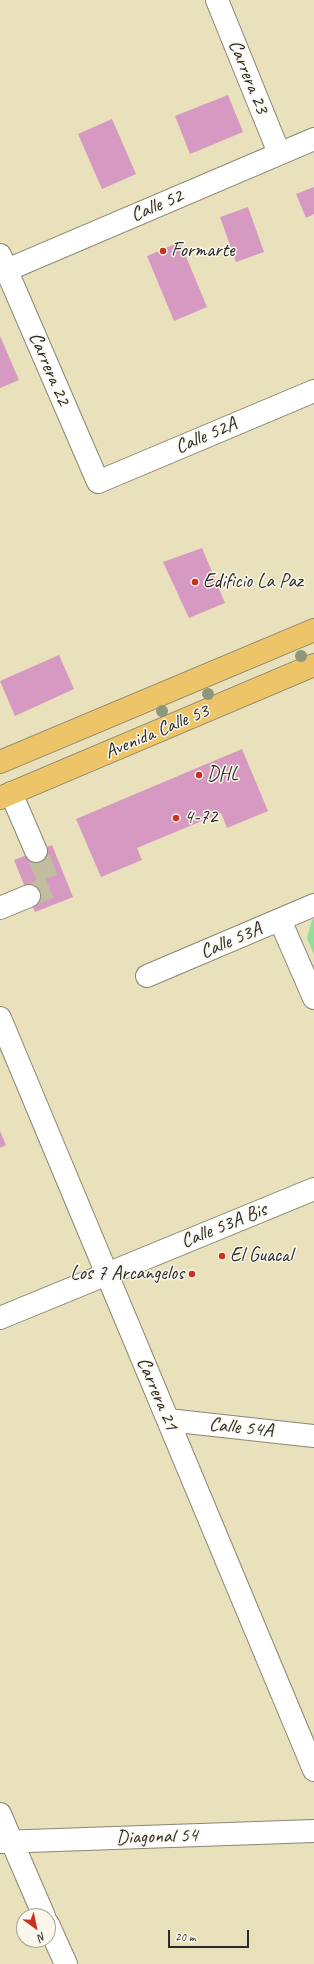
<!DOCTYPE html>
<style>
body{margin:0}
#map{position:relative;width:314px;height:1964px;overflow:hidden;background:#e8e1bc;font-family:Caveat,sans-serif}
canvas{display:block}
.north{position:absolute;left:16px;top:1908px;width:40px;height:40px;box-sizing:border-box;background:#fbf7ec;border:1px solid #a8a59f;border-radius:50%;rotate:147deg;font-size:11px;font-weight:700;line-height:16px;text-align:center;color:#2b2b2b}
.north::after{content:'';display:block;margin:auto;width:14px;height:18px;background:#c8321e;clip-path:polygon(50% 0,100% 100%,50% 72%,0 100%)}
.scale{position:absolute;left:168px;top:1930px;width:81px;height:18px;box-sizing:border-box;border:2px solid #2b2b2b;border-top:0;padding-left:5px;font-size:12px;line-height:14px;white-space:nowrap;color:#2b2b2b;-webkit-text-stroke:3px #fbf7ec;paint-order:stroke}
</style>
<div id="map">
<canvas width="314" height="1964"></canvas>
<div class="north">N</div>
<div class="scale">20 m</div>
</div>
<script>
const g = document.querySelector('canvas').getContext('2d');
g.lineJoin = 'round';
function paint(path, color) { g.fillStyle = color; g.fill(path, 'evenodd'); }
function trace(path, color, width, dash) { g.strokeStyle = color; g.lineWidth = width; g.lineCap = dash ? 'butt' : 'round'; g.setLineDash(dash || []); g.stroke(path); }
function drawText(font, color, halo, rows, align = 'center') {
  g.font = font + ' Caveat,sans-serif'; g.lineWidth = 3; g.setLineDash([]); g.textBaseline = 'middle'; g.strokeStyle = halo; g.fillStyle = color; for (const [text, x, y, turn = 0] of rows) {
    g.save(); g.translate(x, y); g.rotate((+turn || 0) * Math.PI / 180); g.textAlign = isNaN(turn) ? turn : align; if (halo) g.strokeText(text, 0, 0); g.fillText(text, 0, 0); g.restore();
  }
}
const green = new Path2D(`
 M314,919V955L307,938L312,920Z`);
const building = new Path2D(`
 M228,95L243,132L190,154L175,116Z
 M112,119L136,174L102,189L78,134Z
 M314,187V214L306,218L296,194Z
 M248,207L264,252L236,262L220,217Z
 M180,242L207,307L174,321L147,256Z
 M0,336L19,380L0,388Z
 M202,548L225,603L189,618L163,562Z
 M59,655L74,689L15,716L0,681Z
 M242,749L268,811L227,828L221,813L137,848L142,860L101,877L76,819Z
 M52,845L73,897L35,912L14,860Z
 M0,1131L6,1145L0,1148Z`);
const minorTunnel = new Path2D(`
 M29,896L51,887L36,851`);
const minor = new Path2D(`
 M217,0L279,153
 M0,255L98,482L314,391
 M0,273L314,139
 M11,793L36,851
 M0,908L29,896
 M280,920L314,998
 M147,976L314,905
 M0,1018L314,1770
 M0,1318L314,1189
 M168,1420L314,1436
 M0,1814L44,1916
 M0,1842L314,1831
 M48,1924L66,1964`);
const major = new Path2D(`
 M0,762L314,630
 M0,798L314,665`);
const trees = [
 [301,656],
 [208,694],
 [162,711]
];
const markers = [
 [163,251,4,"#c8321e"],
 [195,582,4,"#c8321e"],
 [199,775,4,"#c8321e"],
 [176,818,4,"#c8321e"],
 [222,1256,4,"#c8321e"],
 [192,1274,4,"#c8321e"]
];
const streetNames = [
 ["Carrera 23",248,77,68],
 ["Calle 52",157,206,-23],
 ["Carrera 22",49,369,67],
 ["Calle 52A",206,436,-23],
 ["Avenida Calle 53",157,732,-23],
 ["Calle 53A",231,941,-23],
 ["Calle 53A Bis",224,1226,-22],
 ["Carrera 21",157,1394,67],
 ["Calle 54A",241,1428,6],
 ["Diagonal 54",157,1837,-2]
];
const poiNames = [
 ["Formarte",171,251],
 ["Edificio La Paz",203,582],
 ["DHL",207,775],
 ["4-72",184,818],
 ["El Guacal",230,1256],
 ["Los 7 Arcangelos",184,1274,"right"]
];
paint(green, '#92dd99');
paint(building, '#d699c2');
trace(minorTunnel, '#c2bd9f', 22, [22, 11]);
trace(minor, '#8a8674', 24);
trace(major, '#8a8674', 24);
trace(minor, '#fff', 22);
trace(major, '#eec469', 22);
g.fillStyle = '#8e967b';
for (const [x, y] of trees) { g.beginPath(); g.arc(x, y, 6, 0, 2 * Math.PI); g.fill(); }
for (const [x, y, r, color] of markers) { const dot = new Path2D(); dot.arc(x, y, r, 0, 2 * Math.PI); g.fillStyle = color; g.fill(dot); trace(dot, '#fbf7ec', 1.5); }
drawText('20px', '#2b2b2b', '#fbf7ec', streetNames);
drawText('20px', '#2b2b2b', '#fbf7ec', poiNames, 'left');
</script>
